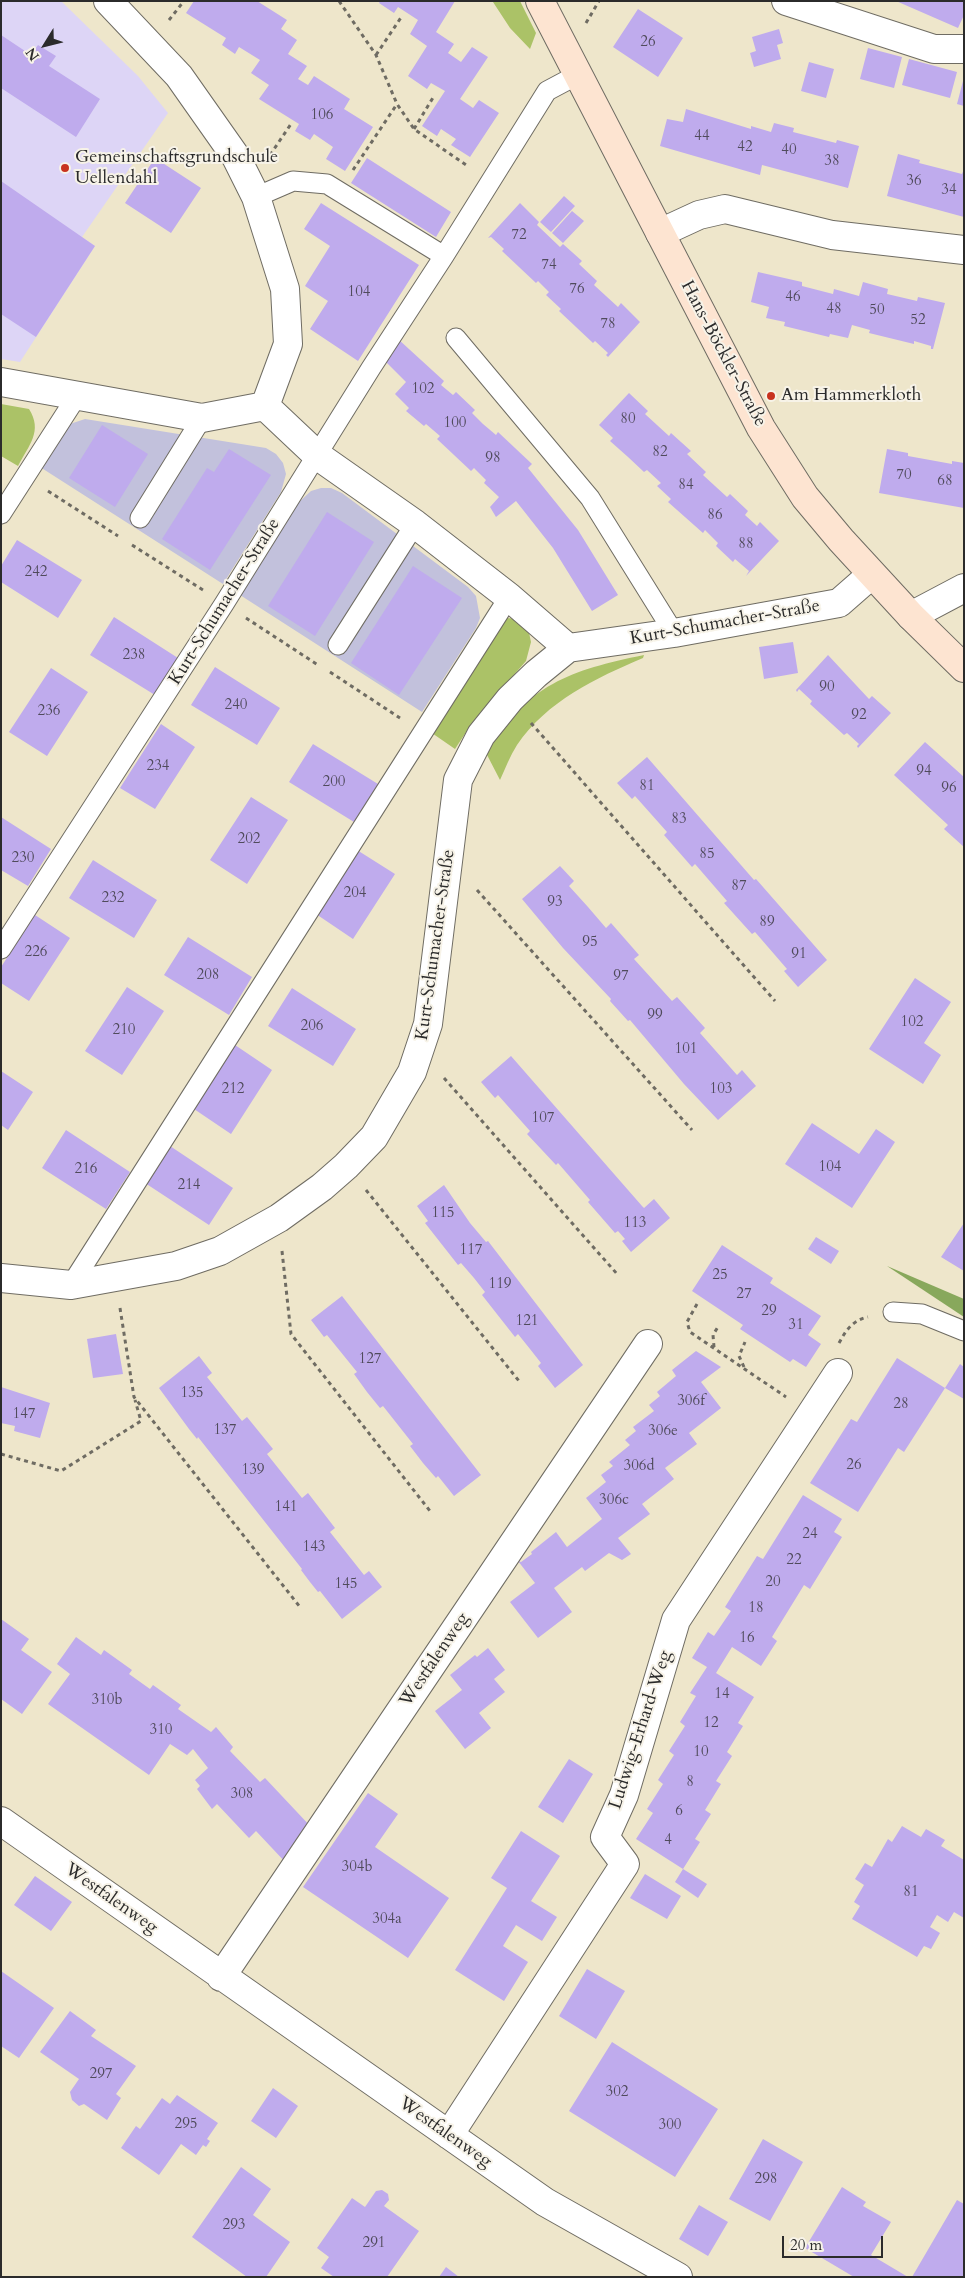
<!DOCTYPE html>
<meta charset="utf-8">
<style>
body{margin:0}
#map{position:relative;width:965px;height:2278px;overflow:hidden;background:#eee6cb;font-family:Cardo,serif}
canvas{display:block}
.frame{position:absolute;inset:0;border:2px solid #2b2b2b;pointer-events:none}
.north{position:absolute;left:20px;top:20px;width:50px;height:50px;-webkit-text-stroke:4px #f7f3e8;paint-order:stroke;rotate:234deg;font-size:14px;font-weight:700;line-height:20px;text-align:center;color:#2b2b2b}
.north::after{content:'';display:block;margin:auto;width:18px;height:22px;background:#2b2b2b;clip-path:polygon(50% 0,100% 100%,50% 72%,0 100%)}
.scale{position:absolute;left:782px;top:2236px;width:101px;height:22px;box-sizing:border-box;border:2px solid #2b2b2b;border-top:0;padding-left:6px;font-size:15px;line-height:18px;white-space:nowrap;color:#2b2b2b;-webkit-text-stroke:4px #f7f3e8;paint-order:stroke}
</style>
<div id="map">
<canvas width="965" height="2278"></canvas>
<div class="frame"></div>
<div class="north">N</div>
<div class="scale">20 m</div>
</div>
<script>
const g = document.querySelector('canvas').getContext('2d');
g.lineJoin = 'round';
function paint(path, color) { g.fillStyle = color; g.fill(path, 'evenodd'); }
function trace(path, color, width, dash) { g.strokeStyle = color; g.lineWidth = width; g.lineCap = dash ? 'butt' : 'round'; g.setLineDash(dash || []); g.stroke(path); }
function drawText(font, color, halo, rows, align = 'center') {
  g.font = font + ' Cardo,serif'; g.lineWidth = 4; g.setLineDash([]); g.textBaseline = 'middle'; g.strokeStyle = halo; g.fillStyle = color; for (const [text, x, y, turn = 0] of rows) {
    g.save(); g.translate(x, y); g.rotate((+turn || 0) * Math.PI / 180); g.textAlign = isNaN(turn) ? turn : align; if (halo) g.strokeText(text, 0, 0); g.fillText(text, 0, 0); g.restore();
  }
}
const built = new Path2D(`
 M1,1H61L138,76L168,113L82,237L95,246L20,362L1,359Z`);
const industrial = new Path2D(`
 M85,419L266,448L276,454L283,463L286,474L281,492L223,584L40,467L70,424Z
 M321,488H331L342,493L468,587L476,596L480,618L476,628L422,712L240,595L298,503L311,491Z`);
const green = new Path2D(`
 M520,1L536,33L530,49L510,28L493,2Z
 M1,404L29,409C43,431 29,445 18,466L1,456Z
 M507,618L519,619L528,628L531,642L526,661L472,723L455,749L429,731L497,626Z
 M644,655L643,658C596,678 547,701 517,745C510,756 505,769 500,780L485,751C528,685 570,670 644,655Z`);
const forest = new Path2D(`
 M887,1266L964,1299V1317Z`);
const building = new Path2D(`
 M194,1H257L287,20L281,29L297,40L288,54L307,66L298,79L308,85L314,76L350,99L344,109L373,127L345,171L326,159L333,147L314,134L310,140L295,131L299,124L259,99L269,85L251,73L260,60L239,47L235,54L222,45L226,38L186,13Z
 M380,1H455L436,32L454,44L448,53L461,62L472,47L488,57L460,99L473,108L479,100L499,113L470,157L451,145L456,139L441,129L437,136L422,126L445,91L431,83L427,89L408,76L427,46L410,34L418,20L398,7L394,13L379,3Z
 M896,1H964V15L958,28Z
 M638,9L683,38L658,77L613,47Z
 M779,29L783,43L777,45L781,59L754,67L750,53L756,51L752,37Z
 M1,35L31,55L38,45L56,56L49,66L100,99L76,137L1,88Z
 M868,48L902,57L894,88L860,79Z
 M909,59L957,72L950,98L902,85Z
 M809,62L834,69L826,98L801,91Z
 M963,81H964V106L957,104Z
 M686,109L751,129V126L771,132L774,123L794,128L793,132L836,143L837,140L859,146L848,188L762,165L760,175L660,146L667,119L683,122Z
 M898,154L920,160L919,163L962,174L964,169V217L887,196Z
 M155,158L201,188L171,233L125,203Z
 M367,158L451,212L436,237L351,183Z
 M1,181L95,246L36,337L1,314Z
 M564,196L575,206L551,232L540,222Z
 M321,203L419,265L358,361L310,329L328,301L305,286L330,246L304,229Z
 M520,203L539,222L537,225L560,247L563,244L582,261L579,264L597,281L594,285L618,307L621,303L640,322L608,357L606,355L608,353L595,341L593,343L559,311L561,309L546,295L549,292L538,281L536,283L502,251L504,249L491,237L488,238Z
 M572,211L584,221L563,243L552,233Z
 M758,272L802,282V286L833,294L834,289L859,296L863,282L888,289L887,294L917,301L918,297L945,303L933,349H931V346L914,341V344L869,333L870,330L852,325L848,338L830,334L829,337L784,326L785,322L766,318L769,307L751,302Z
 M398,339L444,381L441,385L453,395L456,392L475,410L472,413L483,424L496,435L498,432L532,464L528,468L578,530L618,595L592,611L553,548L516,501L496,517L490,507L499,497L484,483L486,480L474,468L471,471L437,439L440,436L426,424L424,426L406,411L409,408L395,394L406,382L385,361Z
 M629,393L648,411L645,414L669,436L671,433L691,451L687,454L706,472L703,475L727,497L730,494L748,511L745,515L757,526L760,522L779,541L746,576L749,571L735,559L733,562L716,546L718,543L705,530L703,533L668,502L671,499L657,486L661,483L647,470L644,472L628,457L610,441L613,438L599,425Z
 M102,425L148,454L115,507L69,478Z
 M229,449L271,475L210,570L162,539L207,468L214,472Z
 M887,449L908,453V456L952,464V461L964,463V508L879,493Z
 M327,512L374,542L315,636L268,606Z
 M17,540L82,580L58,618L1,582V566Z
 M413,566L462,598L399,695L351,663Z
 M114,617L178,658L155,695L90,655Z
 M793,642L798,673L764,679L759,647Z
 M828,655L869,699L872,696L891,713L858,748L857,746L859,744L847,733L844,735L810,704L812,701L799,689L797,692L796,690Z
 M215,667L280,708L257,745L191,705Z
 M51,668L88,692L47,756L9,732Z
 M161,724L195,747L155,809L120,788Z
 M925,742L964,777V847L944,829L948,825L894,775Z
 M313,744L378,784L354,822L289,782Z
 M647,757L754,880L756,879L827,960L798,987L784,971L787,969L755,932L752,934L724,903L727,901L695,864L692,867L664,835L667,832L635,796L632,799L617,783Z
 M251,797L288,820L247,884L210,860Z
 M1,817L51,849L28,886L1,870Z
 M357,850L395,874L353,939L316,914Z
 M93,860L157,900L134,938L69,898Z
 M560,866L574,881L569,886L588,907L606,928L611,923L639,955L634,959L672,1001L677,997L705,1028L700,1033L737,1075L742,1070L756,1086L718,1120L684,1084L630,1020L628,1021L610,1001L611,999L563,948L522,899Z
 M35,915L70,938L29,1001L1,983V967Z
 M188,937L252,977L229,1015L164,975Z
 M915,978L951,1002L924,1043L941,1055L923,1084L869,1049Z
 M127,987L164,1011L122,1075L85,1051Z
 M292,988L356,1029L333,1066L268,1026Z
 M235,1045L272,1070L231,1134L194,1109Z
 M511,1056L642,1206L644,1208L654,1199L670,1218L631,1252L622,1241L625,1239L618,1231L615,1233L588,1202L590,1200L558,1163L556,1165L527,1134L530,1131L498,1095L495,1098L481,1082Z
 M1,1071L33,1092L8,1130L1,1125Z
 M812,1123L859,1154L876,1129L895,1142L852,1208L785,1164Z
 M66,1130L130,1172L106,1209L42,1168Z
 M170,1146L233,1188L209,1225L145,1183Z
 M444,1185L470,1223L486,1242L488,1241L583,1365L555,1388L538,1366L541,1363L530,1349L518,1334L515,1337L482,1295L485,1292L474,1278L461,1263L458,1265L425,1223L428,1221L417,1206Z
 M964,1223V1271L941,1257Z
 M816,1237L839,1251L831,1264L808,1249Z
 M722,1245L773,1278L770,1283L821,1316L808,1335L821,1344L806,1367L793,1359L790,1362L740,1329L743,1325L692,1291Z
 M342,1296L481,1475L454,1496L438,1476L436,1478L423,1463L410,1446L413,1444L383,1406L380,1408L367,1392L354,1374L357,1372L327,1335L324,1337L311,1320Z
 M116,1334L123,1374L93,1378L87,1339Z
 M696,1351L721,1367L701,1382L721,1408L689,1433L697,1444L665,1468L674,1479L642,1504L650,1514L618,1538L631,1554L622,1560L609,1553L585,1571L582,1567L554,1588L572,1612L538,1638L510,1602L535,1583L518,1561L521,1562L532,1554L531,1552L556,1532L567,1547L602,1519L586,1498L606,1482L601,1475L613,1466L609,1462L630,1445L625,1440L636,1431L633,1427L654,1411L649,1405L660,1396L657,1392L676,1376L672,1370Z
 M199,1356L212,1373L207,1377L242,1421L247,1417L273,1449L267,1454L302,1498L308,1493L335,1528L330,1532L364,1575L369,1571L382,1587L342,1619L320,1591L318,1592L310,1582L301,1570L302,1569L198,1437L197,1439L189,1429L159,1388Z
 M897,1358L945,1388L904,1452L898,1448L858,1512L810,1483L851,1419L857,1422Z
 M960,1364L964,1367V1399L945,1388Z
 M1,1387L50,1403L40,1438L14,1431L15,1426L1,1423Z
 M803,1495L842,1519L834,1532L842,1537L810,1589L804,1585L772,1637L777,1641L761,1666L732,1647L716,1673L754,1697L738,1723L743,1726L727,1752L732,1756L716,1781L721,1784L705,1810L711,1814L695,1839L700,1842L683,1869L707,1884L698,1898L675,1882L683,1869L636,1839L653,1813L647,1809L663,1784L658,1780L674,1755L669,1751L685,1726L680,1722L696,1696L690,1693L707,1667L692,1658L708,1632L714,1636L731,1611L725,1607L757,1556L763,1559Z
 M1,1619L29,1639L21,1650L52,1672L22,1714L1,1699Z
 M76,1637L101,1655L104,1650L132,1670L129,1674L150,1689L153,1685L181,1705L178,1709L211,1732L216,1727L233,1747L230,1751L260,1782L265,1778L312,1828L287,1864L256,1831L249,1838L217,1804L212,1809L197,1789L200,1786L195,1780L208,1768L193,1749L187,1755L170,1744L149,1775L48,1704L70,1674L57,1664Z
 M488,1648L505,1670L494,1679L505,1692L479,1713L491,1728L465,1749L435,1711L462,1690L450,1675L475,1655L477,1657Z
 M569,1759L593,1774L563,1823L538,1807Z
 M368,1793L398,1814L375,1847L449,1898L408,1958L303,1887Z
 M902,1826L921,1837L926,1829L945,1840L941,1846L964,1860V1918L954,1912L948,1922L937,1915L930,1927L940,1933L931,1949L924,1946L917,1957L852,1919L860,1906L854,1902L864,1885L855,1879L865,1863L872,1867L888,1839L892,1842Z
 M521,1831L560,1856L531,1901L557,1917L542,1941L516,1925L503,1946L528,1962L504,2001L455,1970L507,1888L491,1878Z
 M645,1874L681,1896L667,1919L630,1898Z
 M35,1876L72,1902L51,1931L14,1905Z
 M587,1969L625,1991L596,2039L559,2016Z
 M1,1971L54,2008L19,2058L1,2046Z
 M70,2011L96,2030L91,2036L136,2066L116,2094L121,2098L107,2120L84,2104L79,2106L72,2100L70,2092L79,2079L40,2052Z
 M612,2042L718,2109L675,2177L569,2111Z
 M273,2088L298,2106L276,2138L251,2121Z
 M177,2095L218,2123L207,2139L210,2141L206,2147L203,2145L196,2155L181,2144L159,2175L121,2148L136,2126L140,2129L162,2098L170,2104Z
 M763,2139L803,2162L770,2221L729,2199Z
 M241,2167L271,2189L253,2215L290,2242L266,2277H247L192,2237Z
 M842,2187L866,2202L863,2206L891,2222L871,2255L908,2277H854L805,2248Z
 M382,2190L388,2194L389,2200L384,2206L419,2231L387,2277H334L321,2268L329,2257L317,2248L352,2198L365,2207L376,2191Z
 M957,2200L964,2204V2277H912Z
 M699,2205L728,2222L708,2256L679,2239Z
 M446,2267L459,2277H439Z`);
const path = new Path2D(`
 M339,1L376,55L397,104L414,129L469,167
 M169,20L184,1
 M586,23L599,1
 M376,55L402,16
 M414,129L434,96
 M270,155L291,124
 M353,170L397,104
 M48,491L118,536
 M132,545L203,590
 M246,618L318,665
 M330,672L400,718
 M531,723L775,1001
 M477,890L692,1130
 M444,1078L618,1275
 M366,1190L519,1381
 M282,1251L291,1334L430,1511
 M697,1304L687,1322L690,1332L786,1397
 M120,1308L134,1397L300,1607
 M839,1343C846,1330 853,1320 868,1317
 M714,1347L713,1335L719,1325
 M744,1367L739,1356L745,1342
 M1,1454L61,1471L141,1421L135,1400`);
const lane = new Path2D(`
 M256,197L293,181L327,184L444,256
 M456,338L590,498L674,633
 M1,514L77,396
 M140,518L202,418
 M338,645L415,524
 M1,949L224,604L371,368L444,256L547,91L579,74
 M71,1285L509,597
 M893,1312L922,1314L964,1331`);
const street = new Path2D(`
 M108,1L179,76L236,157L256,197L285,289L288,344L265,406
 M786,1L934,49H964
 M660,233L699,215L725,209L832,235L964,250
 M1,382L202,418L265,406L318,456L415,524L509,597L568,648
 M911,616L964,588
 M1,1278L71,1285L176,1266L220,1251L279,1218L322,1187L346,1166L374,1137L412,1072L428,1024L458,780L481,735L510,699L536,674L568,648L674,633L839,603L871,575
 M1,1821L545,2202L678,2277
 M221,1977L648,1344
 M449,2135L625,1864L605,1837L624,1795L676,1620L838,1373`);
const secondary = new Path2D(`
 M540,1L761,428L805,497L841,540L911,616L964,668`);
const markers = [
 [65,168,5,"#c8321e"],
 [771,396,5,"#c8321e"]
];
const numberNames = [
 ["26",648,43],
 ["106",322,116],
 ["44",702,137],
 ["42",745,148],
 ["40",789,151],
 ["38",832,162],
 ["36",914,182],
 ["34",949,191],
 ["72",519,236],
 ["74",549,266],
 ["76",577,290],
 ["104",359,293],
 ["46",793,298],
 ["48",834,310],
 ["50",877,311],
 ["52",918,321],
 ["78",608,325],
 ["102",423,390],
 ["80",628,420],
 ["100",455,424],
 ["82",660,453],
 ["98",493,459],
 ["70",904,476],
 ["68",945,482],
 ["84",686,486],
 ["86",715,516],
 ["88",746,545],
 ["242",36,573],
 ["238",134,656],
 ["90",827,688],
 ["240",236,706],
 ["236",49,712],
 ["92",859,716],
 ["234",158,767],
 ["94",924,772],
 ["200",334,783],
 ["81",647,787],
 ["96",949,789],
 ["83",679,820],
 ["202",249,840],
 ["85",707,855],
 ["230",23,859],
 ["87",739,887],
 ["204",355,894],
 ["232",113,899],
 ["93",555,903],
 ["89",767,923],
 ["95",590,943],
 ["226",36,953],
 ["91",799,955],
 ["208",208,976],
 ["97",621,977],
 ["99",655,1016],
 ["102",912,1023],
 ["206",312,1027],
 ["210",124,1031],
 ["101",686,1050],
 ["212",233,1090],
 ["103",721,1090],
 ["107",543,1119],
 ["104",830,1168],
 ["216",86,1170],
 ["214",189,1186],
 ["115",443,1214],
 ["113",635,1224],
 ["117",471,1251],
 ["25",720,1276],
 ["119",500,1285],
 ["27",744,1295],
 ["29",769,1312],
 ["121",527,1322],
 ["31",796,1326],
 ["127",370,1360],
 ["135",192,1394],
 ["306f",691,1402],
 ["28",901,1405],
 ["147",24,1415],
 ["137",225,1431],
 ["306e",663,1432],
 ["26",854,1466],
 ["306d",639,1467],
 ["139",253,1471],
 ["306c",614,1501],
 ["141",286,1508],
 ["24",810,1535],
 ["143",314,1548],
 ["22",794,1561],
 ["20",773,1583],
 ["145",346,1585],
 ["18",756,1609],
 ["16",747,1639],
 ["14",722,1695],
 ["310b",107,1701],
 ["12",711,1724],
 ["310",161,1731],
 ["10",701,1753],
 ["8",690,1783],
 ["308",242,1795],
 ["6",679,1812],
 ["4",668,1841],
 ["304b",357,1868],
 ["81",911,1893],
 ["304a",387,1920],
 ["297",101,2075],
 ["302",617,2093],
 ["295",186,2125],
 ["300",670,2126],
 ["298",766,2180],
 ["293",234,2226],
 ["291",374,2244]
];
const poiNames = [
 ["Gemeinschaftsgrundschule",75,158],
 ["Uellendahl",75,179],
 ["Am Hammerkloth",781,396]
];
const streetNames = [
 ["Hans-Böckler-Straße",723,354,62],
 ["Kurt-Schumacher-Straße",225,602,-58],
 ["Kurt-Schumacher-Straße",725,623,-10],
 ["Kurt-Schumacher-Straße",436,945,-82],
 ["Westfalenweg",435,1660,-56],
 ["Ludwig-Erhard-Weg",641,1730,-72],
 ["Westfalenweg",111,1899,35],
 ["Westfalenweg",445,2133,35]
];
paint(built, '#ddd5f6');
paint(industrial, '#c2c1dc');
paint(green, '#abc267');
paint(forest, '#88a85c');
paint(building, '#bfabed');
trace(lane, '#6f6c63', 21);
trace(street, '#6f6c63', 30);
trace(secondary, '#6f6c63', 30);
trace(path, '#6f6c63', 3, [4, 4]);
trace(lane, '#fff', 19);
trace(street, '#fff', 28);
trace(secondary, '#fde4d1', 28);
for (const [x, y, r, color] of markers) { const dot = new Path2D(); dot.arc(x, y, r, 0, 2 * Math.PI); g.fillStyle = color; g.fill(dot); trace(dot, '#f7f3e8', 2); }
drawText('15px', '#504b5c', null, numberNames);
drawText('18px', '#2b2b2b', '#f7f3e8', poiNames, 'left');
drawText('18px', '#2b2b2b', '#f7f3e8', streetNames);
</script>
